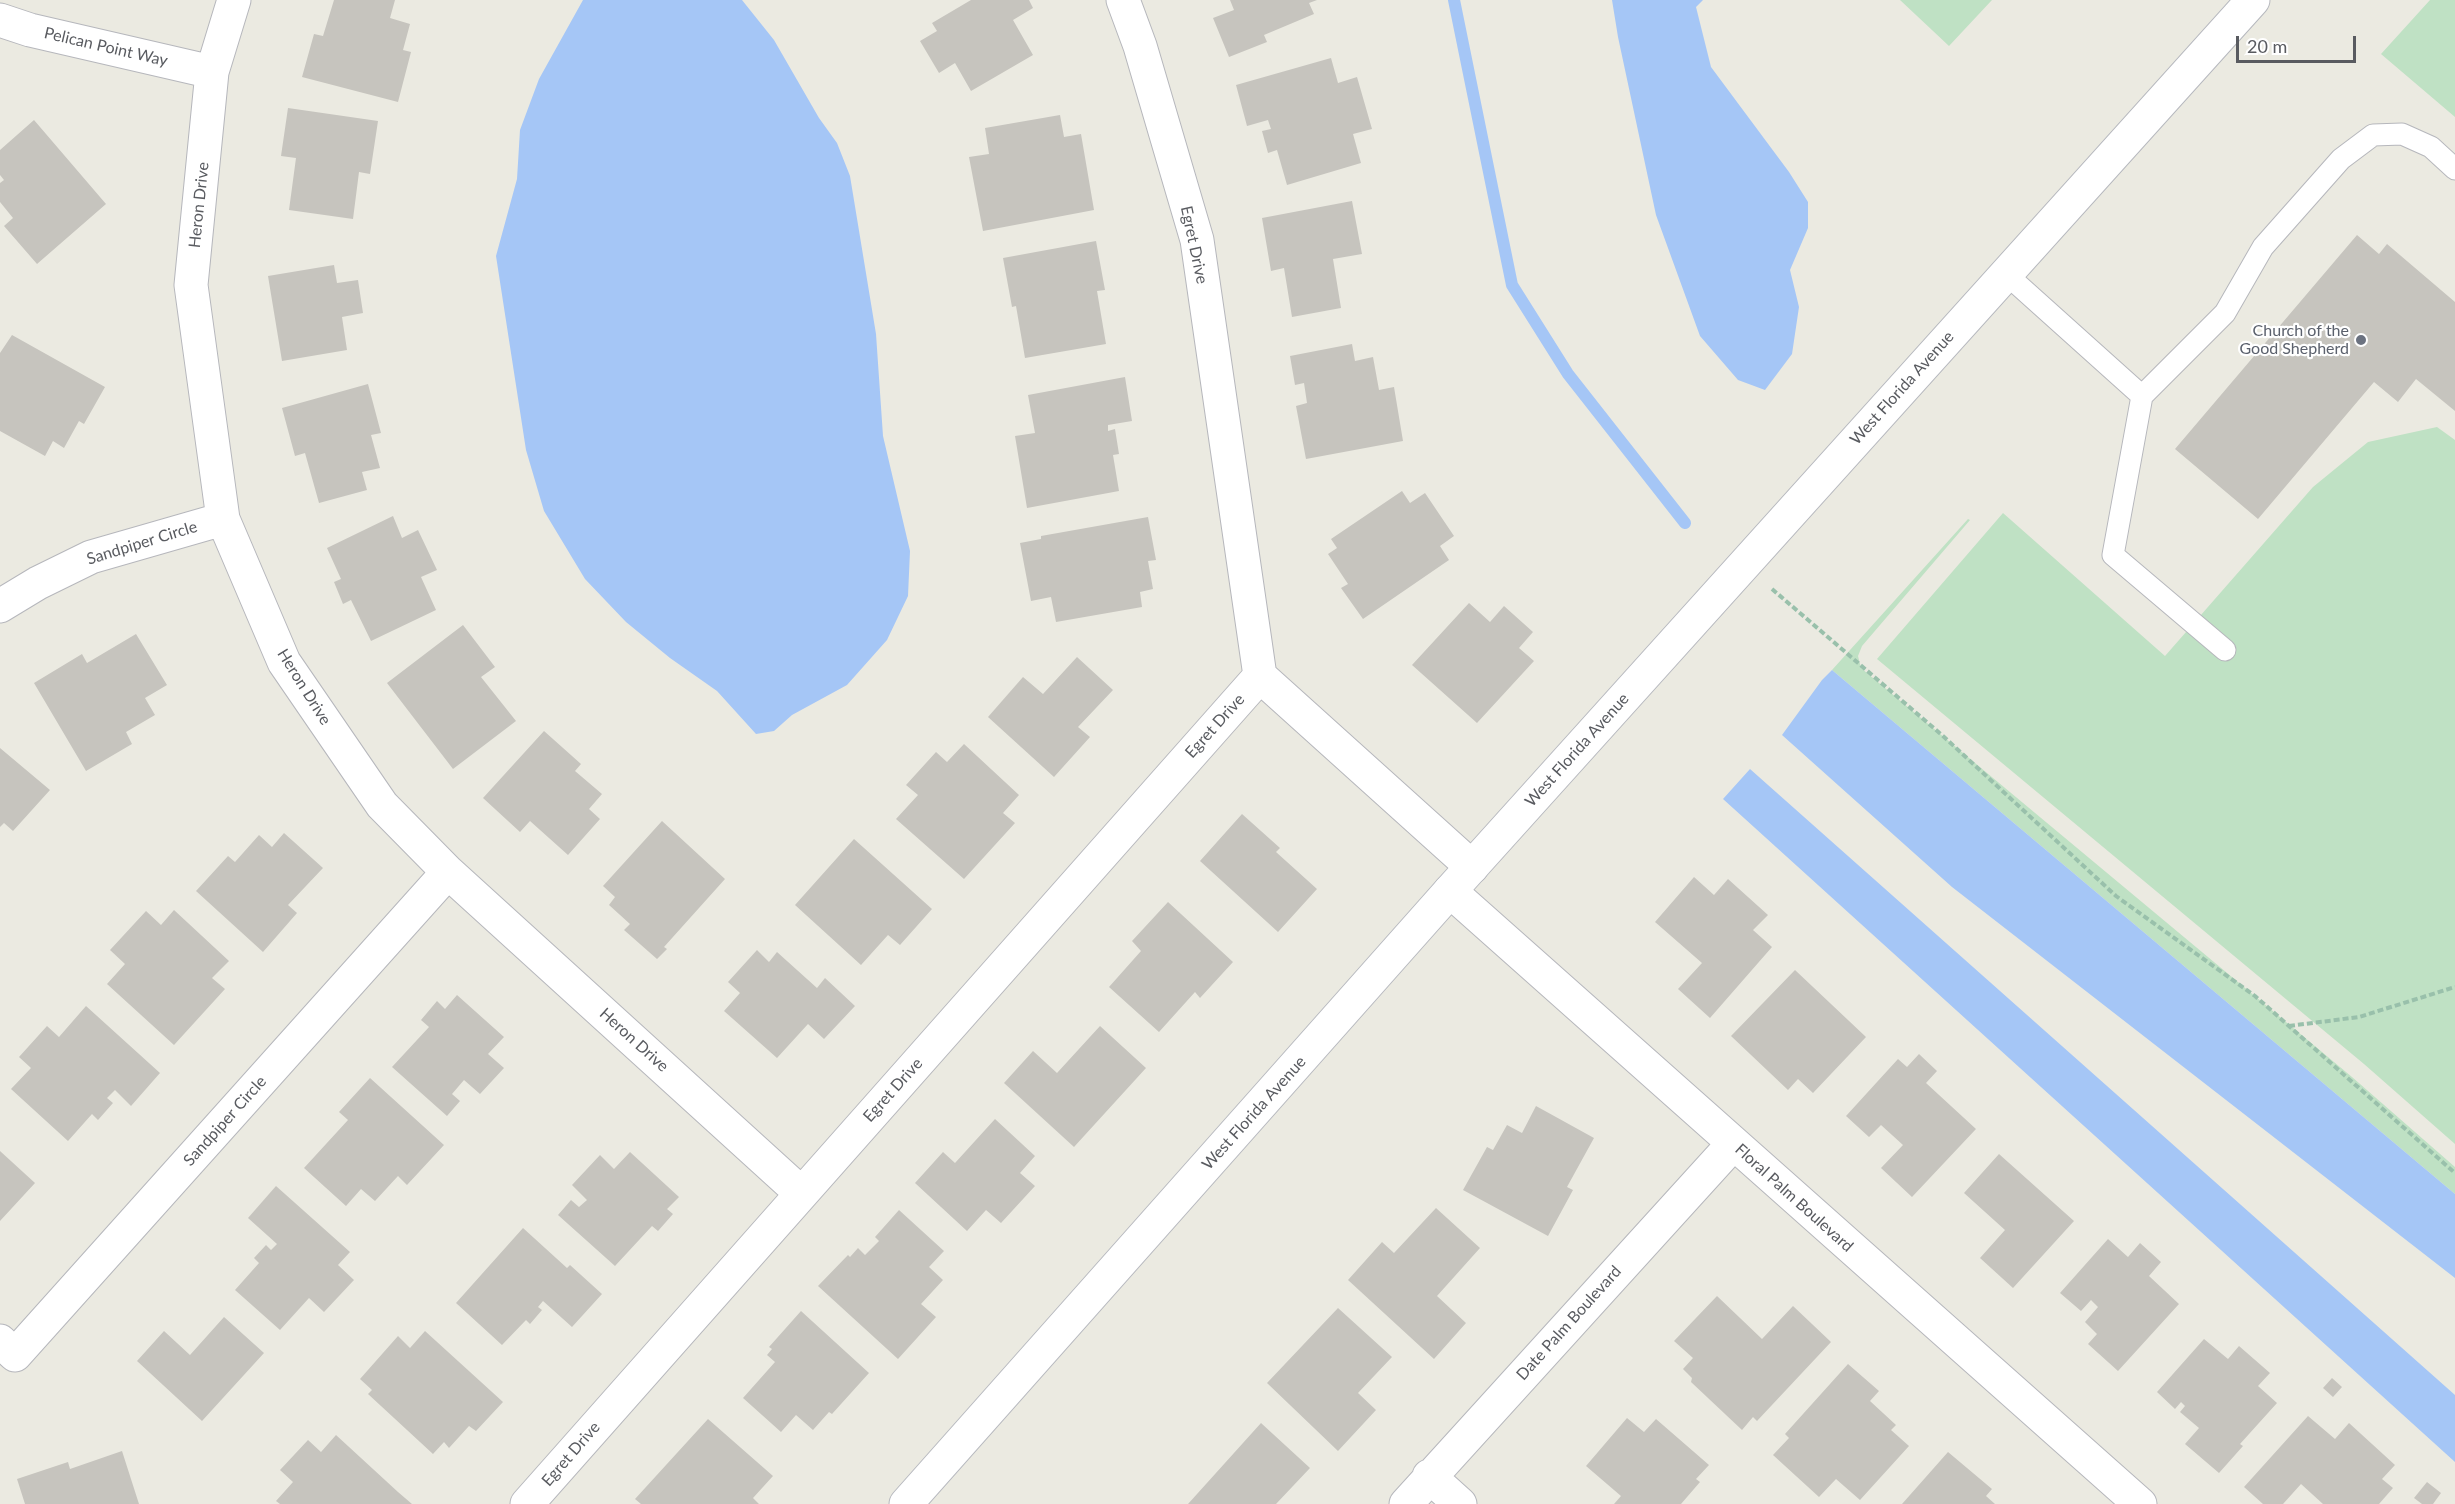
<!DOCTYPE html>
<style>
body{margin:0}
#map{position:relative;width:2455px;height:1504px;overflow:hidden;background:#ebeae1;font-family:Lato,sans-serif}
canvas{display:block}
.scale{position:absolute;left:2236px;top:36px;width:120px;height:27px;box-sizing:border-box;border:3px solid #595b60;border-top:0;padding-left:8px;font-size:18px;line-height:21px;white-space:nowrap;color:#595b60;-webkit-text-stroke:4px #fff;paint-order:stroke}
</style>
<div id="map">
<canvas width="2455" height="1504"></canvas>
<div class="scale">20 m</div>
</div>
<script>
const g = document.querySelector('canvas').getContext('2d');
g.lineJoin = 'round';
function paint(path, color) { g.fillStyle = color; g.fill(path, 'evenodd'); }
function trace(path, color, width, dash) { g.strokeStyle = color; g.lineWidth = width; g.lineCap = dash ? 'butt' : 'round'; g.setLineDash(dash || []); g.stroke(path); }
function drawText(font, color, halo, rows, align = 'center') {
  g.font = font + ' Lato,sans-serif'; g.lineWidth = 4.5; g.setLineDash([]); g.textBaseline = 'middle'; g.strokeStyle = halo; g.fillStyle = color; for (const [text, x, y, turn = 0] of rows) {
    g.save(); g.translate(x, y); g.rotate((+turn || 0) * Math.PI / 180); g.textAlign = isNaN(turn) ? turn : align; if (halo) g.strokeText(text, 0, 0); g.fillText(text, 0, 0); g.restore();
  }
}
const green = new Path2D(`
 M1900,0H1992L1949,46Z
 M2430,0H2455V117L2381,54Z
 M2437,427L2455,440V1144L2364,1064L1877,659L2003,513L2165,656L2313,487L2368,442Z
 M1968,519L1970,520L1862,646L1858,656L1861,668L2352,1077L2455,1167V1194L1832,670Z`);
const water = new Path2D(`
 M583,0H742L774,40L819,118L837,143L850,176L876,334L883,436L910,551L908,596L887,640L847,685L792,715L774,731L756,734L717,691L670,658L626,622L585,579L544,511L526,450L496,256L517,179L520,130L539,79Z
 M1612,0H1703L1696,7L1711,67L1789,172L1808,202V228L1790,270L1799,307L1792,354L1765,390L1738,380L1700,336L1656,215L1618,37Z
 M1832,670L2455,1194V1278L1952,887L1782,735L1822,680Z
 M1750,769L2455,1395V1462L1723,799Z`);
const stream = new Path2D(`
 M1454,0L1512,285L1568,374L1685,523`);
const building = new Path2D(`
 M334,0H395L390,18L410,24L403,50L411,52L398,102L302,77L314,34L323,36Z
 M971,0H1029L1033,8L1013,20L1033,55L971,91L955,63L939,73L920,41L937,31L932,23Z
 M1230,0H1317L1309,3L1314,14L1264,35L1267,42L1229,57L1213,18L1234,10Z
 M1331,58L1338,83L1357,77L1372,129L1353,134L1361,163L1287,185L1277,150L1268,153L1262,131L1271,129L1268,120L1247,126L1236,85Z
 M288,108L378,121L370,174L359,172L353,219L289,210L296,158L281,156Z
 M1060,115L1064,137L1081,134L1094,210L983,231L969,157L989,154L985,128Z
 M34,120L106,204L37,264L4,226L13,218L0,202V183L4,180L0,175V150Z
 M1352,201L1362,254L1333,259L1341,308L1292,317L1284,268L1271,271L1262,218Z
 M2357,235L2379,254L2387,244L2455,302V411L2416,379L2398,402L2374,382L2258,519L2175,449Z
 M1096,241L1105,290L1097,291L1106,344L1025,358L1016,306L1012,307L1003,258Z
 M334,265L337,283L358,280L363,313L342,317L347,350L282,361L268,276Z
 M12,335L105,387L84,424L79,421L64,448L53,441L45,456L0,431V353Z
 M1352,344L1355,361L1373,357L1379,390L1394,387L1403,441L1306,459L1296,406L1307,403L1304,383L1295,385L1290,356Z
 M1125,377L1132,421L1108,425V431L1115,429L1119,454L1113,455L1119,491L1027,508L1015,436L1035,433L1028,395Z
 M368,384L381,433L371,435L380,468L362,472L367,490L319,503L305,453L295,456L282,408Z
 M1402,491L1410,503L1425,493L1454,536L1440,546L1449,560L1363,619L1341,588L1348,584L1328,554L1337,548L1331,539Z
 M393,516L402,538L418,530L437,570L421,577L436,610L371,641L351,600L343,604L334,582L341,579L327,548Z
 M1148,517L1156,560L1148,561L1153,589L1140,592L1142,607L1056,622L1051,597L1031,601L1020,543L1041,539V536Z
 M1469,603L1490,622L1504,606L1533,632L1519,648L1534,661L1477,723L1412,665Z
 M463,625L495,667L481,677L516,721L453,769L387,683Z
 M136,634L167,685L145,698L155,715L126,732L132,744L86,771L34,683L82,654L87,663Z
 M1077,657L1113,690L1078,727L1090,737L1054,777L988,717L1023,677L1043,694Z
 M544,731L581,764L575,771L602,794L589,809L600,819L568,855L530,821L520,832L483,798Z
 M964,744L1019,795L1003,813L1015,823L964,879L896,819L918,795L906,785L936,752L947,762Z
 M0,748L50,790L13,831L4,823L0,827Z
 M1242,814L1280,848L1276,852L1317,889L1278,932L1200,861Z
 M662,821L725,879L664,947L667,949L657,959L624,930L630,924L609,905L615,897L603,886Z
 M284,833L323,868L288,905L297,913L263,952L196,891L228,856L235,862L259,835L272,847Z
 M854,839L932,909L900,945L888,935L861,965L795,905Z
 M1694,877L1714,895L1728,879L1768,915L1753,930L1772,947L1710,1018L1678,989L1702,963L1655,922Z
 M1168,902L1233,962L1200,998L1195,992L1159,1032L1109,987L1141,951L1132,941Z
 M174,910L229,961L212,978L225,989L174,1045L107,984L125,964L110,950L146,911L161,925Z
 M757,950L769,962L777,952L817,988L825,978L855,1006L824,1039L808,1024L777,1058L724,1011L740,993L728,982Z
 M1795,970L1866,1037L1813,1093L1798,1079L1788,1090L1731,1036Z
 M457,995L504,1037L488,1054L504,1068L480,1094L464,1080L452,1094L460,1101L447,1116L392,1067L429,1027L421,1020L437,1001L445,1009Z
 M86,1006L160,1073L131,1106L115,1090L107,1098L113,1103L98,1120L92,1114L68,1141L11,1089L31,1068L19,1057L47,1026L59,1037Z
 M1100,1026L1146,1068L1074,1147L1004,1083L1033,1051L1057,1073Z
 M1919,1054L1937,1071L1926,1083L1976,1129L1912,1197L1881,1168L1903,1145L1881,1125L1869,1137L1846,1116L1898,1059L1907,1067Z
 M370,1078L444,1145L407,1185L398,1176L375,1201L361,1189L346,1206L304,1168L348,1120L339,1112Z
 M1536,1106L1594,1138L1567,1187L1573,1190L1548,1236L1463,1190L1487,1147L1493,1150L1507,1125L1522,1133Z
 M995,1119L1035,1156L1020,1173L1035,1186L1001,1223L986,1210L967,1231L915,1183L943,1152L955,1163Z
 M0,1151L35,1183L0,1221Z
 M630,1152L679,1197L667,1209L673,1214L658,1231L652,1226L615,1266L558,1215L571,1200L579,1207L587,1200L572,1185L600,1155L614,1169Z
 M1999,1154L2074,1221L2013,1288L1980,1258L2005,1230L1964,1193Z
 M276,1186L350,1252L338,1265L354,1280L324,1312L309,1298L280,1330L235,1290L259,1263L254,1258L266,1245L271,1250L277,1244L248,1218Z
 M1436,1208L1480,1248L1437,1296L1466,1323L1434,1359L1348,1280L1382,1242L1394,1253Z
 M899,1210L944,1251L929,1267L943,1280L921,1304L936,1317L898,1359L818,1286L848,1255L850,1257L858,1248L865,1255L879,1241L875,1237Z
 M523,1228L567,1268L570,1265L602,1294L572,1327L543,1301L538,1307L542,1310L530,1324L526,1320L502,1345L456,1303Z
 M2108,1239L2128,1257L2140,1243L2161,1262L2149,1276L2179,1304L2118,1371L2088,1344L2097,1334L2085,1322L2098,1307L2091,1300L2081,1311L2060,1293Z
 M1717,1296L1762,1339L1793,1306L1831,1342L1757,1421L1753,1417L1742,1430L1691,1382L1692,1378L1683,1369L1693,1358L1674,1341Z
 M1338,1308L1392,1357L1358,1393L1376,1410L1338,1451L1267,1383Z
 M801,1311L869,1373L832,1414L829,1412L813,1430L796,1415L781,1432L743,1398L775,1362L767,1355L772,1349L769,1347Z
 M224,1317L264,1353L202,1421L137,1361L164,1331L190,1355Z
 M425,1331L503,1402L476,1431L469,1426L449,1448L444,1442L433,1454L368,1394L372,1390L360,1379L398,1336L410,1348Z
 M2204,1339L2228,1359L2239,1346L2270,1373L2258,1386L2277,1403L2240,1444L2243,1446L2219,1473L2185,1444L2199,1428L2180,1412L2185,1406L2181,1402L2175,1409L2157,1392Z
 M1848,1364L1879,1391L1870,1401L1896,1425L1891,1430L1909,1446L1860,1500L1836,1479L1819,1497L1773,1455L1789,1438L1785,1434Z
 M2332,1378L2342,1387L2333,1397L2323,1388Z
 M2308,1416L2335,1439L2349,1423L2395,1465L2382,1479L2393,1488L2379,1504H2323L2301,1484L2283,1504H2263L2244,1487Z
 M1627,1418L1644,1432L1656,1419L1709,1465L1696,1479L1700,1482L1681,1504H1614L1621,1496L1586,1466Z
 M708,1419L773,1476L753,1498L759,1504H641L635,1499Z
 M1261,1423L1310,1468L1276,1504H1188Z
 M336,1435L398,1492L412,1504H280L276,1501L293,1482L280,1470L308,1440L321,1452Z
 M122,1451L139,1504H25L17,1479L68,1462L70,1469Z
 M1948,1452L1992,1489L1986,1496L1995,1504H1902Z
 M2427,1482L2441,1493L2433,1504H2422L2414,1498Z`);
const path = new Path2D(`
 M1772,589L1943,736L2116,896L2255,996L2455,1173
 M2289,1026L2359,1017L2455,987`);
const lane = new Path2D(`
 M2005,273L2142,396L2113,555L2225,650
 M2142,396L2225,313L2263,247L2341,159L2373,135L2402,134L2431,147L2455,169`);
const street = new Path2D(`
 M234,0L212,72L191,285L223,519L284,662L382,805L448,872L801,1193
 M0,20L30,30L212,72
 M0,606L38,583L91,557L223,519
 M1260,676L1472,867
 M1450,891L2140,1504
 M0,1341L15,1355L448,872
 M1429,1476L1460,1504
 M527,1504L1260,676L1197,240L1140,46L1123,0
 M1406,1504L1733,1144`);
const secondary = new Path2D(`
 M906,1504L1450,891L2253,0`);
const markers = [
 [2361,340,6,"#6b7280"]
];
const streetNames = [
 ["Pelican Point Way",106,47,13],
 ["Heron Drive",199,205,-84],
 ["Egret Drive",1194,245,78],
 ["West Florida Avenue",1902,388,-48],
 ["Sandpiper Circle",142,543,-17],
 ["Heron Drive",304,687,58],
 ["Egret Drive",1215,726,-48],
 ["West Florida Avenue",1577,750,-48],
 ["Heron Drive",634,1040,42],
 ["Egret Drive",893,1090,-48],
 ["West Florida Avenue",1254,1113,-48],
 ["Sandpiper Circle",225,1121,-48],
 ["Floral Palm Boulevard",1794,1198,42],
 ["Date Palm Boulevard",1569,1323,-48],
 ["Egret Drive",571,1454,-49]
];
const worshipNames = [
 ["Church of the",2349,331],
 ["Good Shepherd",2349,349]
];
paint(green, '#bfe1c4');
paint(water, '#a5c6f6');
trace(stream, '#a5c6f6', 12);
paint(building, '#c6c4be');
trace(lane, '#b6b7bc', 23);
trace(street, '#b6b7bc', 35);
trace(secondary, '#b6b8be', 35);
trace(path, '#99c0ab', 4, [6, 3]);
trace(lane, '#fff', 21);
trace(street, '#fff', 33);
trace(secondary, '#fff', 33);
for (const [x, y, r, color] of markers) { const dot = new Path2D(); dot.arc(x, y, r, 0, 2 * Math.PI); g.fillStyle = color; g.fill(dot); trace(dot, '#fff', 2); }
drawText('16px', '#595b60', '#fff', streetNames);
drawText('16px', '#5b616d', '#fff', worshipNames, 'right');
</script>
